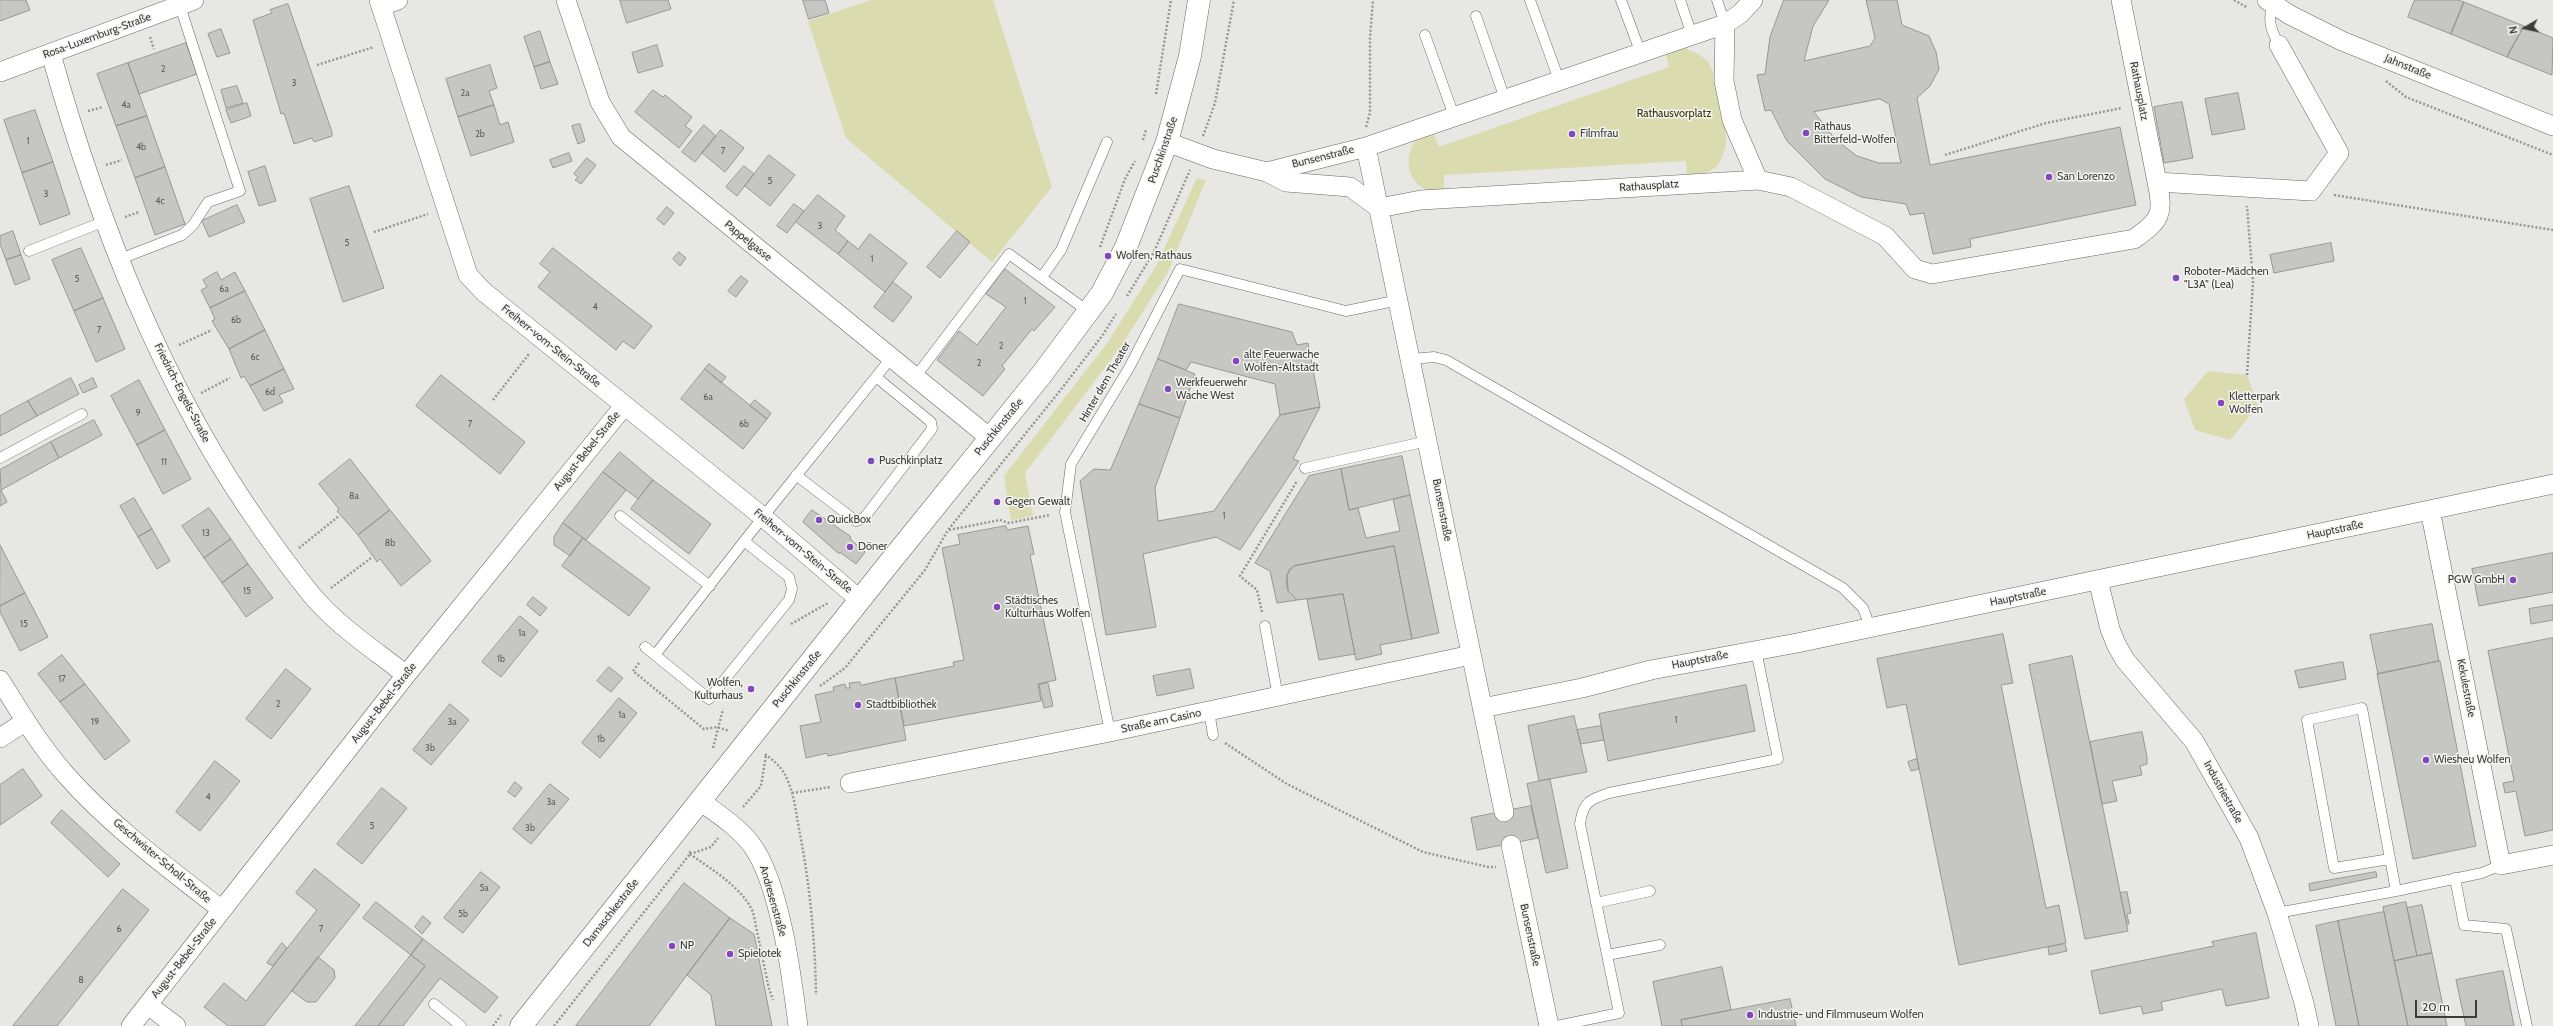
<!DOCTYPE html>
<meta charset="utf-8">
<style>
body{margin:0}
#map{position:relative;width:2553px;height:1026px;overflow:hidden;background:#e7e7e3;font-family:Cabin,sans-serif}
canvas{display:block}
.north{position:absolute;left:2505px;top:8px;width:40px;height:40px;-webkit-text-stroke:3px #f4f4f0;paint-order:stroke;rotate:261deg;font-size:11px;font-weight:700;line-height:16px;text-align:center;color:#3c3c3a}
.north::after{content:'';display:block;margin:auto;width:14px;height:18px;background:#3c3c3a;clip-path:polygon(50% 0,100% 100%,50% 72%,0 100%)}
.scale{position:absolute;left:2415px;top:1000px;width:62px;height:18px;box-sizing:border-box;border:2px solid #3c3c3a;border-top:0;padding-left:5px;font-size:12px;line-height:14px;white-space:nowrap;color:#3c3c3a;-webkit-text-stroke:3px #f4f4f0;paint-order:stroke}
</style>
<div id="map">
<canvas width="2553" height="1026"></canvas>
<div class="north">N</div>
<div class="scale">20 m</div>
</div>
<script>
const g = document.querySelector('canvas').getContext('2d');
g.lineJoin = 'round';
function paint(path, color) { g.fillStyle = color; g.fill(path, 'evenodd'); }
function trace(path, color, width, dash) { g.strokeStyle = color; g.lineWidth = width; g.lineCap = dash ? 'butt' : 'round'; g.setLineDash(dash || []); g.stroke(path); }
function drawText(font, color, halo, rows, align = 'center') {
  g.font = font + ' Cabin,sans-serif'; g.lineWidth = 3; g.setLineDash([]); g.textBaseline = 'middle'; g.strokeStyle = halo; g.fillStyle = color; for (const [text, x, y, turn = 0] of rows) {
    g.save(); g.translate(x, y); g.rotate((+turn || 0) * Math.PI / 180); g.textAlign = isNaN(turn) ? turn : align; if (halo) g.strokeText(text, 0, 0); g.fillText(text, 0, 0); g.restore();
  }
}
const green = new Path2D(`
 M871,0H993L1052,187L992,262L846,138L808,21Z
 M1684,48C1693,51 1702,55 1708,62C1717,74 1727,125 1726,141C1726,148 1722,158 1718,164C1710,174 1699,175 1687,177L1686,161L1444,175V192C1438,191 1430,191 1425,189C1408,181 1404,158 1414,143C1418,137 1426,135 1432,131L1439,147L1669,67L1665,51Z
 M1197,178L1206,180L1168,272L1119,349L1025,473L1033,516L1011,520L1004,476L1108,342L1156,266Z
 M2208,371L2247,375L2258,406L2230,440L2195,430L2184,399Z`);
const building = new Path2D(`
 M0,0H26L30,10L0,21Z
 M620,0H668L671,9L627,23Z
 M803,0H825L829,13L809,19Z
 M1784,0H1829L1813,26L1804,61L1870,46L1875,38L1866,0H1897L1902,25L1929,36L1936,52L1939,69L1930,86L1917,98L1930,165L2120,127L2136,205L1970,239L1971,247L1933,254L1924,213L1910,215L1906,204L1861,197L1825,179L1787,141L1771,110L1765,111L1757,75L1765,74L1770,37ZM1880,99L1889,104L1901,163H1879L1857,156L1835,139L1814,112Z
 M2415,0H2458L2464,2L2451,34L2408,17Z
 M2464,2L2524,26L2507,57L2451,34Z
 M288,4L332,132V136L314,142L312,138L294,144L284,113L281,114L277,100L253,20L272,13L270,10Z
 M2524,26L2553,38L2552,75L2507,57Z
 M221,29L230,53L217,57L208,34Z
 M540,31L550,62L534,67L524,37Z
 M186,43L197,74L139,94L128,63Z
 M657,45L663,66L638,73L632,53Z
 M550,62L558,84L541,89L534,67Z
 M128,63L147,116L116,126L97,74Z
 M490,65L497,88L489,91L494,105L458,117L446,79Z
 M237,86L243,103L226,108L221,90Z
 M653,90L663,97L665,95L692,117L685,126L692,131L679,148L635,112Z
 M2238,93L2245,129L2212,135L2205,99Z
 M2182,102L2193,158L2164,163L2154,107Z
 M247,103L251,116L231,123L226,110Z
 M494,105L500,125L508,122L514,142L471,156L458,117Z
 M35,110L53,162L22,173L4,120Z
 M147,116L165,167L135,178L116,126Z
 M580,124L585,141L578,144L572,126Z
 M704,125L716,136L695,162L682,152Z
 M721,130L744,148L725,172L702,153Z
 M569,153L572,161L553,168L550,160Z
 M769,155L795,175L770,206L745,186Z
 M587,158L596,165L581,184L575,180L578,177L574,174Z
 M53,162L70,214L40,225L22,173Z
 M265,166L276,201L259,206L248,172Z
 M744,166L754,174L737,196L726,187Z
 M165,167L185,224L155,235L135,178Z
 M349,186L384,288L343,302L310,199Z
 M818,195L845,216L835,230L848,241L838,254L796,222Z
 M794,204L804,211L787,233L777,226Z
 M237,205L245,222L209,237L202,221Z
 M667,207L674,213L664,225L657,219Z
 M13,231L21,255L6,260L0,244V236Z
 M957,231L970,242L940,278L927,267Z
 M870,234L907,263L885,292L838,254L848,241L858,249Z
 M2331,243L2334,261L2274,273L2270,255Z
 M81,248L103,298L74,311L52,260Z
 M553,248L652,326L634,349L623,341L616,350L538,287L550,272L540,264Z
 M679,252L686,258L680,266L673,259Z
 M21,255L30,279L15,285L6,260Z
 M1005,269L1055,307L1034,331L1032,329L1002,366L1005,369L983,396L937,360L959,331L977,345L1006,307L986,294Z
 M217,272L221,280L235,272L245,291L210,308L201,290L207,287L203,280Z
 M741,276L748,281L736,297L728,291Z
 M893,282L912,297L893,322L874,307Z
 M245,291L265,330L229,349L212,321L215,319L210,308Z
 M103,298L125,349L96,362L74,311Z
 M1179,304L1292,332L1297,345L1308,343L1320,407L1280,415L1275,384L1191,362L1186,370L1158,359Z
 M265,330L284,369L250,386L244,376L241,378L229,349Z
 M1158,359L1195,374L1180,418L1139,404Z
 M709,364L726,377L721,383L705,369Z
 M284,369L294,389L279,395L283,402L264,411L250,386Z
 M705,369L767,419L743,449L681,399Z
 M441,375L525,442L500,474L416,406Z
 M71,378L79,394L37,416L28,401Z
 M93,378L97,387L83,393L79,385Z
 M139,380L165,430L137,445L111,396Z
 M755,400L771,413L767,419L750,406Z
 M28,401L37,416L0,436V416Z
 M1139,404L1180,418L1155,488L1158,521L1214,511L1280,415L1320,407L1293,459L1299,461L1240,550L1216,537L1143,554L1156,627L1106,635L1080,481L1094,469L1110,470Z
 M94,420L102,435L59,458L51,442Z
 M165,430L191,479L163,494L137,445Z
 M51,442L59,458L1,490L0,470Z
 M620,452L653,480L638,499L603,472Z
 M1402,456L1410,495L1349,510L1341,469Z
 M350,459L390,510L358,535L337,511L339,509L319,484Z
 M1341,469L1349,510L1358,508L1366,538L1400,531L1393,499L1410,495L1439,633L1412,639L1394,546L1294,566L1289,570L1286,581L1288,591L1297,600L1277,603L1270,571L1255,563L1309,476Z
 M603,472L626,490L586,540L563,523Z
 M653,480L711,524L689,554L631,509Z
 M1,490L7,502L0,506V491Z
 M134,498L152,529L138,537L120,506Z
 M209,508L231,539L204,558L182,526Z
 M390,510L431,561L401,586L380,559L377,562L358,535Z
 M812,510L850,536L851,540L865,552L856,564L841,553H838L803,522Z
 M563,523L583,538L570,556L554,545V537Z
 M1006,526L1007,530L1028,526L1034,554L1030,555L1056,680L1038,684L1041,701L904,726L895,678L954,666L953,662L964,660L942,548L960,544L958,535Z
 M152,529L170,561L157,569L138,537Z
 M583,538L650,588L629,616L562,566Z
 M231,539L248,564L222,583L204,558Z
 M0,545L25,593L0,606Z
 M1394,546L1412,639L1380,645L1382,654L1356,660L1343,594L1297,600L1288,591L1287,574L1294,566Z
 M2553,553V592L2479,606L2472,569Z
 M248,564L273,598L246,617L222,583Z
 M25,593L48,637L20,651L0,612V606Z
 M1343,594L1355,654L1319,660L1307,600Z
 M533,597L547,608L540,616L527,605Z
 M2553,605V620L2531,624L2529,609Z
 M520,616L538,631L501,677L482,662Z
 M2432,624L2439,661L2378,674L2370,635Z
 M2003,634L2013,683L2001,685L2046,908L2059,905L2066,943L1959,965L1906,704L1887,708L1877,659Z
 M2553,638V830L2525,836L2516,791L2505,793L2503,783L2514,781L2488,651Z
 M62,655L85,684L60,702L38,674Z
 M2072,656L2128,931L2085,939L2029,665Z
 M2440,661L2476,846L2413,859L2377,674Z
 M2343,662L2346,679L2299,688L2295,671Z
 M609,667L623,678L611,692L597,681Z
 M286,669L311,689L271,739L246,719Z
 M1190,669L1194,688L1157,696L1153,676Z
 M895,678L906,740L828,756L827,753L806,758L800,726L821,722L815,695L834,691L833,687L845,684L846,688H850L849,683L860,682L861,685Z
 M1048,683L1053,706L1044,708L1039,685Z
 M85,684L130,741L105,760L60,702Z
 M1746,685L1755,731L1608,761L1599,714Z
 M619,698L637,713L600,758L582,743Z
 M450,704L469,720L431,765L413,750Z
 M1574,716L1587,772L1539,781L1528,726Z
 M1601,726L1604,740L1581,744L1577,730Z
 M2142,732L2147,757V764L2140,766L2142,775L2112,781L2117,801L2102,804L2090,742Z
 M1917,759L1919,769L1911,771L1908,762Z
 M215,761L240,781L200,831L176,812Z
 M23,769L42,796L0,825V785Z
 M1550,779L1568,868L1546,873L1527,784Z
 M515,782L522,788L515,797L508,792Z
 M550,784L569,799L531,844L513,829Z
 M382,788L407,808L362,864L337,844Z
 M1531,806L1538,838L1477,850L1471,818Z
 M62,810L120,864L108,877L51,823Z
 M315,869L360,905L264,1026H228L204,1007L224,983L246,1001L317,910L296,893Z
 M481,872L500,887L463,933L444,918Z
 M2376,872L2377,877L2310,891L2309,884Z
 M684,883L730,918L687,975L649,1026H576Z
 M123,889L149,910L57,1026H13Z
 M2127,892L2131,913L2127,914L2129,924H2127L2120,893Z
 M376,902L423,939L411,955L363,918Z
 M2406,902L2417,956L2394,961L2383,907Z
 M2422,905L2432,953L2417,956L2407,908Z
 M2384,912L2408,1026H2359L2338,921Z
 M423,916L431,923L422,934L415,927Z
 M730,918L754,934L772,1026H716L711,995L687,975Z
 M2338,921L2359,1026H2336L2316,926Z
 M2256,933L2269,998L2226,1006L2222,989L2161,1002L2163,1010L2143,1014L2141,1006L2100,1014L2091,971L2214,946L2212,942Z
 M423,939L498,997L485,1013L440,978L403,1026H378L425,966L411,955Z
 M282,943L287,948L273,966L267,963Z
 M2065,944L2067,951L2049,955L2048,947Z
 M2432,953L2447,1026H2408L2394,961Z
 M411,955L425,966L378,1026H355Z
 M318,957L334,970L335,978L316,1002H307L292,991Z
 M1722,967L1731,1010L1681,1020L1682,1026H1662L1653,982Z
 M2503,971L2514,1026H2466L2456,980Z
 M1790,999L1796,1026H1682L1681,1020Z`);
const streetTunnel = new Path2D(`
 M1504,812L1511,845`);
const path = new Path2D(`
 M2234,0L2248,8
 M150,37L154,49
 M317,65L374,47
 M2386,81L2406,97L2553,155
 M1156,94L1171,0
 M88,111L103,107
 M1366,127L1370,113V38L1373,0
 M1203,136L1215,103L1234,0
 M1143,140L1146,130
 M1945,155L2046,123L2122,108
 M106,165L122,160
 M2334,195L2553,230
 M125,217L139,212
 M374,232L428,214
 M1100,247L1125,179L1135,161
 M1127,296L1154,252L1190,170
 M179,345L212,330
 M2247,375L2253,282L2247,206
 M201,393L230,378
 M493,400L529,354
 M949,530L1000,520L1009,523L1050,515
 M299,548L339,516
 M331,588L371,558
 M1262,612L1257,590L1240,576L1297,481
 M791,624L828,603
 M639,663L633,671L704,729L717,727L729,731
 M820,686L845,668L925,570L948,530L1063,387L1102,336L1116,314
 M1225,743L1287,784L1423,852L1488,867H1496
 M713,748L723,709
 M765,754C774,761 783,768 787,779C794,794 796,812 799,829C810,884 815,940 816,995
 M792,793L831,787
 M743,807L761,786L766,755
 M690,854C712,870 741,886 753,912L769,989L773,1000
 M690,854L711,847L718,838
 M493,1026L501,1015
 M554,1026L690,854V849`);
const lane = new Path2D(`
 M1530,0L1559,80
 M1621,0L1640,51
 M1680,0L1692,35
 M1717,0L1725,24
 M2274,5C2266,19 2272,32 2279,45
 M1476,16L1505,99
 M1425,35L1454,116
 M29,251L105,221
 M120,259L182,235L193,225L208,202L240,191L180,6
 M1042,277L1061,250L1107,142
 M1412,359L1434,357L1446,360L1843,588L1863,608L1870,627
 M916,376L1009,254L1089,312
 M0,458L82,414
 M1305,468L1428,441
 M796,475L856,521L864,518L932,429L931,422L876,377
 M620,516L710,586
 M744,541L789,577L792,589L789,600L709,699L655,655L763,517L892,357
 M1265,626L1278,697
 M645,647L655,655
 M1209,711L1213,735
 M1110,732L1065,512L1071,464L1129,368L1180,269L1346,311L1399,300
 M2455,878L2464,925L2506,929L2527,1026
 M2396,891L2482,873L2501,865
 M1596,903L1650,891
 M2277,913L2396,891L2362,708L2307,720L2334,868L2390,859
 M1607,955L1660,945
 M434,1004L461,1026
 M1557,1026L1619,1013L1580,824C1583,802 1589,800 1609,793L1778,759L1756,650`);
const street = new Path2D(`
 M379,0L468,275L484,292L763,517L860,600
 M566,0L600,102L621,137L990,438
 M2121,0L2157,182
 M2267,0L2290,15L2342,41L2553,126
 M381,6L398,0
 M1725,24L1740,14L1753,0
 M51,54C98,221 162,388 263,530C280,554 297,578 316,600C342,629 376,651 406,675
 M0,72L194,0
 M1167,142L1213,159L1267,172L1286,182L1350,187L1379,208
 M1366,147L1725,24L1724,81L1732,120L1758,180L1421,200L1379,208
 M1267,172L1366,147L1504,812
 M1758,180L1791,187L1885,236L1915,269L1932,274L2134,239C2161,220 2164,214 2157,182L2311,191L2339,153L2279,45
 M2430,510L2501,865L2553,855
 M2098,580L2110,629L2116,644L2125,660L2194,741L2249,838L2277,913L2304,1003L2309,1026
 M0,680C20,712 40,746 66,775C111,826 168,868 222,910
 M1482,708L1582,688L1651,670L1797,643L2553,484
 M0,738L26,721
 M850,783L1110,732L1471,655
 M700,801C718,814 738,827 751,844C780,882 792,978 798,1026
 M1511,845L1549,1026
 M148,1005L176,1026
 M131,1026L406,675L624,406`);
const secondary = new Path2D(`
 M521,1026L886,567L1042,374L1102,293L1126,247L1167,142L1190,56L1199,0`);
const markers = [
 [1806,133,4,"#8347bd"],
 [1572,134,4,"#8347bd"],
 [2049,177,4,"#8347bd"],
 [1108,256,4,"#8347bd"],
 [2176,278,4,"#8347bd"],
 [1236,361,4,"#8347bd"],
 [1168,389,4,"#8347bd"],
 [2221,403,4,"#8347bd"],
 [871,461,4,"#8347bd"],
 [997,502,4,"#8347bd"],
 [819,520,4,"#8347bd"],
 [850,547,4,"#8347bd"],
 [2513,580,4,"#8347bd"],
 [997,607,4,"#8347bd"],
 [751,689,4,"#8347bd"],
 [858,705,4,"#8347bd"],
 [2426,760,4,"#8347bd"],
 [672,946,4,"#8347bd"],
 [730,954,4,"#8347bd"],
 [1750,1015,4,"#8347bd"]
];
const numberNames = [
 ["2",163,69],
 ["3",294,83],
 ["2a",465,93],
 ["4a",126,105],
 ["2b",480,134],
 ["1",28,141],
 ["4b",141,147],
 ["7",723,151],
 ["5",770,181],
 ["3",46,194],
 ["4c",160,201],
 ["3",820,226],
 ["5",347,243],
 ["1",872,259],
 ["5",77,279],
 ["6a",224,289],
 ["1",1025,301],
 ["4",595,307],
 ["6b",236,320],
 ["7",99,330],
 ["2",1001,346],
 ["6c",255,357],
 ["2",979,363],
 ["6d",270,392],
 ["6a",708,397],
 ["9",138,413],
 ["7",470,424],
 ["6b",744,424],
 ["11",164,462],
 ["8a",354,496],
 ["1",1224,516],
 ["13",206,533],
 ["8b",390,543],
 ["15",247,591],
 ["15",24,624],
 ["1a",522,633],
 ["1b",501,659],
 ["17",62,679],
 ["2",278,704],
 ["1a",622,715],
 ["1",1676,720],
 ["19",95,722],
 ["3a",452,722],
 ["1b",601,739],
 ["3b",430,748],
 ["4",208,797],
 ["3a",551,802],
 ["5",372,826],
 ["3b",530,828],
 ["5a",484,888],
 ["5b",463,914],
 ["6",119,929],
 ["7",321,929],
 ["8",81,980]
];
const streetNames = [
 ["Rosa-Luxemburg-Straße",97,36,-20],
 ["Jahnstraße",2408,67,22],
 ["Rathausplatz",2139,91,79],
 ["Puschkinstraße",1163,150,-71],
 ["Bunsenstraße",1323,157,-14],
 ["Rathausplatz",1649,186,-4],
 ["Pappelgasse",748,241,39],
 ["Freiherr-vom-Stein-Straße",551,346,39],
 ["Hinter dem Theater",1105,382,-60],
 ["Friedrich-Engels-Straße",182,393,63],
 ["Puschkinstraße",999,427,-51],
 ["August-Bebel-Straße",587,451,-51],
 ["Bunsenstraße",1442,510,79],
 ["Hauptstraße",2335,530,-12],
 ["Freiherr-vom-Stein-Straße",803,551,40],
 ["Hauptstraße",2018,597,-12],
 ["Hauptstraße",1700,660,-11],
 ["Puschkinstraße",797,679,-51],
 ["Kekulestraße",2466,688,79],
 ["August-Bebel-Straße",384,703,-52],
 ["Straße am Casino",1161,721,-12],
 ["Industriestraße",2223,792,61],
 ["Geschwister-Scholl-Straße",162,861,40],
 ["Andresenstraße",773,901,74],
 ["Damaschkestraße",611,913,-52],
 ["Bunsenstraße",1530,935,78],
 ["August-Bebel-Straße",184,958,-52]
];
const parkNames = [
 ["Rathausvorplatz",1674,114]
];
const poiNames = [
 ["Rathaus",1814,127],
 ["Bitterfeld-Wolfen",1814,140],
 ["Filmfrau",1580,134],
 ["San Lorenzo",2057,177],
 ["Wolfen, Rathaus",1116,256],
 ["Roboter-Mädchen",2184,272],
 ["\"L3A\" (Lea)",2184,285],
 ["alte Feuerwache",1244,355],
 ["Wolfen-Altstadt",1244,368],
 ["Werkfeuerwehr",1176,383],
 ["Wache West",1176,396],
 ["Kletterpark",2229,397],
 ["Wolfen",2229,410],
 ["Puschkinplatz",879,461],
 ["Gegen Gewalt",1005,502],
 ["QuickBox",827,520],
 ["Döner",858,547],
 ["PGW GmbH",2505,580,"right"],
 ["Städtisches",1005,601],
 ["Kulturhaus Wolfen",1005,614],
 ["Wolfen,",743,683,"right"],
 ["Kulturhaus",743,696,"right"],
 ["Stadtbibliothek",866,705],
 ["Wiesheu Wolfen",2434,760],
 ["NP",680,946],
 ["Spielotek",738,954],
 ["Industrie- und Filmmuseum Wolfen",1758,1015]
];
paint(green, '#dadbaf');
paint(building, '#c6c6c2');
trace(building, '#979793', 1);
trace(streetTunnel, '#c5c5c1', 19, [19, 10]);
trace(lane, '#686965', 11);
trace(street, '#686965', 20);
trace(secondary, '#686965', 23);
trace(path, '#969693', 2.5, [2, 2]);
trace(lane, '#fff', 10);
trace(street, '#fff', 19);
trace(secondary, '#fff', 22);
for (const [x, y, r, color] of markers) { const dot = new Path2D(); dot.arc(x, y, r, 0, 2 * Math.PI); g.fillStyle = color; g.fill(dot); trace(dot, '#f4f4f0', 1.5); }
drawText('9px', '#5e5e5c', null, numberNames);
drawText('11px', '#3c3c3a', '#f4f4f0', streetNames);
drawText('11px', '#333204', '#f4f4f0', parkNames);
drawText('11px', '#3c3c3a', '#f4f4f0', poiNames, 'left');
</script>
